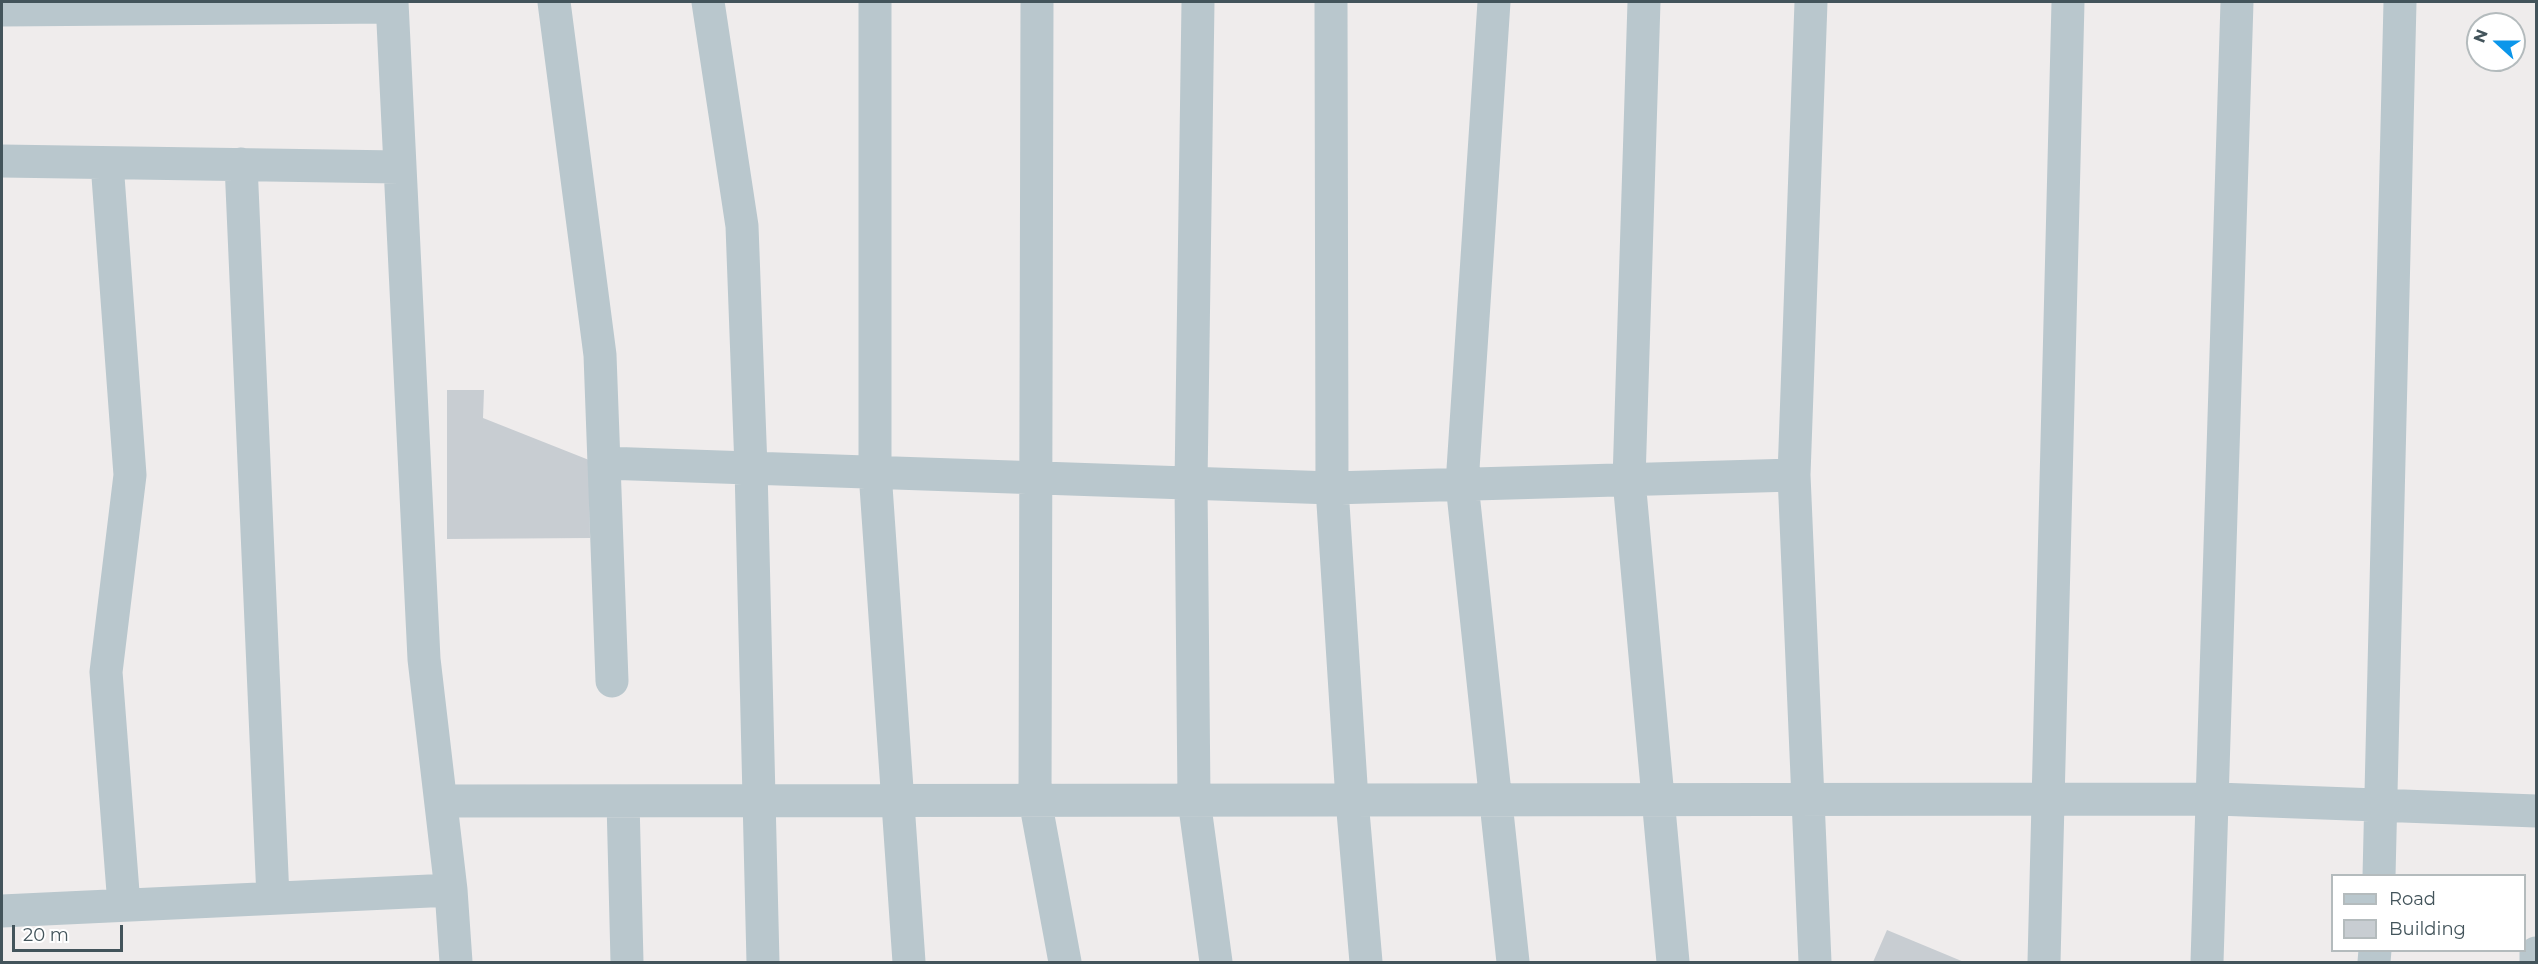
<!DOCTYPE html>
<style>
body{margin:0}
#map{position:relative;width:2538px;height:964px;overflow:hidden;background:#efecec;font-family:Montserrat,sans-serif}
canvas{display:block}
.frame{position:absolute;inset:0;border:3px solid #43545b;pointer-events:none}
.legend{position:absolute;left:2331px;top:874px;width:195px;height:78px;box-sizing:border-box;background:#fff;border:2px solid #b4bbbd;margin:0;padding:8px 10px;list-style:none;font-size:18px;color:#43545b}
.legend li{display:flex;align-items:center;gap:12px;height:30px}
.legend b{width:30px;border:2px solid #b4bbbd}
.north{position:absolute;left:2466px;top:12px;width:60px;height:60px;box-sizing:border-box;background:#fff;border:2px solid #b4bbbd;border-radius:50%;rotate:291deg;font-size:16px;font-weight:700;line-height:24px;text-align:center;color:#43545b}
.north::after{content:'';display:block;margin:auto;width:21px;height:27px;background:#0b96ea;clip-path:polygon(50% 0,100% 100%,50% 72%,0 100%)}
.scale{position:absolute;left:12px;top:925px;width:111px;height:27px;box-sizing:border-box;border:3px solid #43545b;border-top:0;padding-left:8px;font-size:18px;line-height:21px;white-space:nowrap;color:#43545b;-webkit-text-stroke:4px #fff;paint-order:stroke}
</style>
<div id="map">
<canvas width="2538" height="964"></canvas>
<div class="frame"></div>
<ul class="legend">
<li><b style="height:8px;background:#b9c7cd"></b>Road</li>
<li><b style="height:16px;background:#c8cdd2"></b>Building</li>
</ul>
<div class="north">N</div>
<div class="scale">20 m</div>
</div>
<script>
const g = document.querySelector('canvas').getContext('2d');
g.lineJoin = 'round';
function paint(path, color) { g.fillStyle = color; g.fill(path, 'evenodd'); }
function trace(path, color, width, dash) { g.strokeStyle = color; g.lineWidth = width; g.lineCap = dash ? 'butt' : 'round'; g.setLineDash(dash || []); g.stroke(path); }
const building = new Path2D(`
 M447,390H484L483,418L589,460L590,538L447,539Z
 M1887,930L1964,962H1873Z`);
const street = new Path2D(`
 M392,2L424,659L451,890L456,962
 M554,2L600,355L612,681
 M708,2L742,226L751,468L763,962
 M875,2V472L909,962
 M1037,2L1035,800L1065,962
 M1198,2L1191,483L1194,800L1216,962
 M1331,2L1332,488L1352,800L1366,962
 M1494,2L1462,484L1513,962
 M1644,2L1629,480L1673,962
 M1811,2L1794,475L1815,962
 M2,10L392,7
 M2,161L399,167
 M107,163L130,475L106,672L124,905
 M241,164L273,898
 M604,463L1332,488L1794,475
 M441,801L2217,799L2536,811
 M623,801L627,962
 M2379,876L2400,2
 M2,911L451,890
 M2044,962L2068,2
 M2207,962L2237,2
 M2374,962L2375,950
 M2536,962V953`);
paint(building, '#c8cdd2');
trace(street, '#b9c7cd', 33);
</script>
